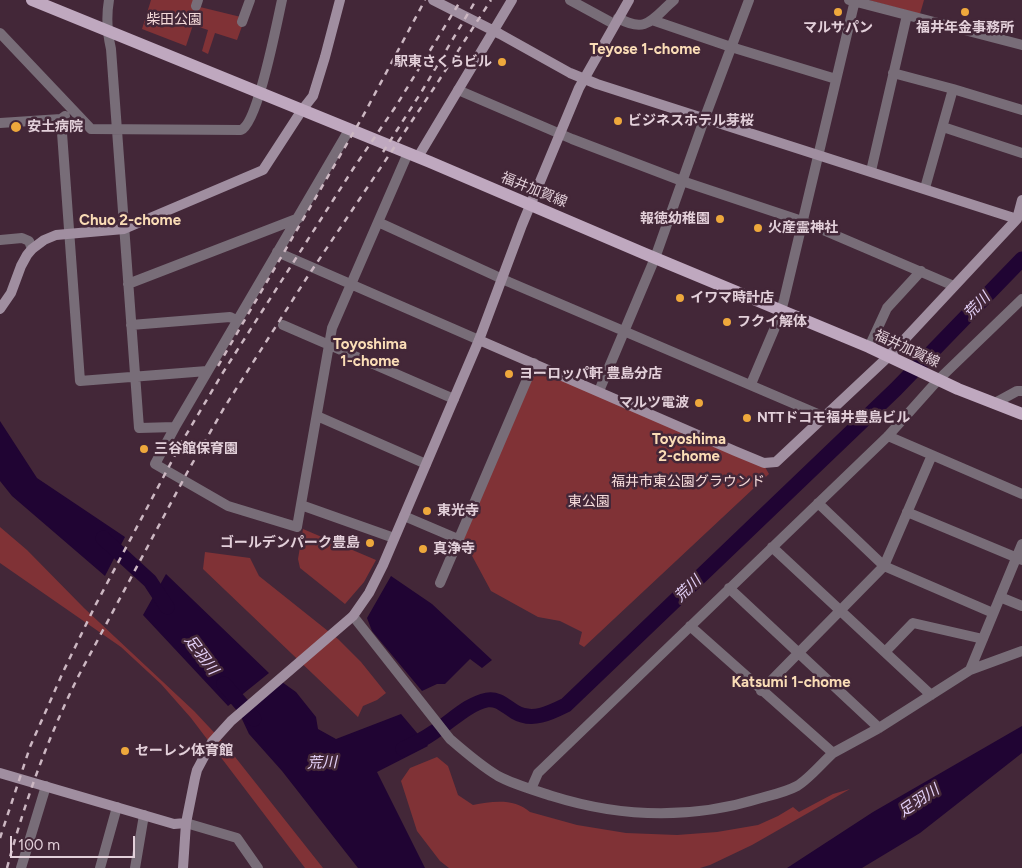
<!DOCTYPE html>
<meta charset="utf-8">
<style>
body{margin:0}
#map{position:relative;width:1022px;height:868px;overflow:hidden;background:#432738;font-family:Figtree,sans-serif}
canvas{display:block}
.scale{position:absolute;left:10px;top:836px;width:125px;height:22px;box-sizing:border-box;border:2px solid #e3d0da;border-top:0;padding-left:6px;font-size:15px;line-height:18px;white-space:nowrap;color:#e3d0da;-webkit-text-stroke:4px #432738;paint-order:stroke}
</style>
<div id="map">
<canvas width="1022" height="868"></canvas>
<div class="scale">100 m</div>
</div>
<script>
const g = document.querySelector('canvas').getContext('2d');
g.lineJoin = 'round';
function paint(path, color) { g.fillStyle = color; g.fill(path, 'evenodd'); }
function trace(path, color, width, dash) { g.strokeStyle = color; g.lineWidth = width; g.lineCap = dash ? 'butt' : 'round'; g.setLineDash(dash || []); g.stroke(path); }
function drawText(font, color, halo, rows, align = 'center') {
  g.font = font + ' Figtree,"Noto Sans JP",sans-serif'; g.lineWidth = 5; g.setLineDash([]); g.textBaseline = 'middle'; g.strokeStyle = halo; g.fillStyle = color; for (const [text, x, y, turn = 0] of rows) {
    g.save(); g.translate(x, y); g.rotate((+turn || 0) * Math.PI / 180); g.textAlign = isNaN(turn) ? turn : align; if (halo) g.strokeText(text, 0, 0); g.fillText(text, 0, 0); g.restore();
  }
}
const green = new Path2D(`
 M151,0H201L200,7L245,18L237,40L215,33L208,54L202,51L208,30L193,25L186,46L142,29Z
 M868,0H924L920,14Z
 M540,371L765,467L769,474L584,647L579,644L582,632L560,621L538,617L491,591L463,539L534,372Z
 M0,527L27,550L84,608L194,711L224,743L323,868H305L191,718L161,684L121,647L0,563Z
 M303,529L376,560L364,582L345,604L300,568L298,559Z
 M205,552L250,558L259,576L338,639L361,662L386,693L377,700L363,706L358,717L203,569Z
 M437,757L448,766L458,795L473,805C492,801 515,798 530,812L577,825L626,833L677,835L717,832L758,825L778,816L793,807L799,812L833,794L850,789L752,845L710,865L700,868H449L440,861L417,831L401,781L410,768Z`);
const water = new Path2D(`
 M0,421L37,478L125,537L105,576L12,496L0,481Z
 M166,574L269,673L228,706L143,615Z
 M391,576L432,604L492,660L482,668L470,659L445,684H437L422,691L372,631L367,618Z
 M282,682L296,692L316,717L318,729L336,739L401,714L428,746L377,772L425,868H358L282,771L249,734L241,717Z
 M1022,726V753L920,833L862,868H787L873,812Z`);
const river = new Path2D(`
 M103,538L150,581L167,607
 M224,684L254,719
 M403,749C414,744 424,739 434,732C451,722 467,704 487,700C498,698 505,706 515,712C532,722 550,713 566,705L896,389L1022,259`);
const street = new Path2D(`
 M109,0C106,17 107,32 111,49L139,428L175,427L346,135
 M570,0L614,24
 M849,0L1022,45
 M196,6L198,0
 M618,18C647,34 652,19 674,0
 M652,20L731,47L836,79
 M242,22L250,0
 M0,33L91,129L241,130C258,123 277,22 282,0
 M893,73L953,89L1022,110
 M458,90L572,139L682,181L802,221L954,286
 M61,119L80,381L207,371
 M0,123L61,119L65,116
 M943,127L1022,153
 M871,171L907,15
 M925,188L953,89
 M378,222L509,282L825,417
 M0,240L22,238L29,241L32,249
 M277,252L479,340
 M128,284L299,218
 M131,325L230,317L238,321
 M283,325L454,399
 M869,347L887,308L921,271
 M751,384L779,318L784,300L855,0
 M599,391L655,258L705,117L749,0
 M995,403L1017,391H1022
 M317,416L426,464
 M175,427L155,464L228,506L297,527L332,328L408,153
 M888,436L1022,494
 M818,503L884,566L993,613
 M301,505L394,538
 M907,512L1022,560
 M404,516L458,539
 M772,547L931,695
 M440,583L534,363
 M729,588L879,728
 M1000,597L1022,606
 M353,616L450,739C465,752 481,766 498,776C515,785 534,790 552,796C622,818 690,820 761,798C772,795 786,792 797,786C808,780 823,762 833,753
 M690,626L833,753L879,728L970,670L1022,651
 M885,652L913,623L983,639
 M970,670L1022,544
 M761,691L884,566L932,455
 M531,789L538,773L888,436L938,380L1022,299
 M186,823L237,838L258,868
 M21,868L46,786
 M100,868L117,807
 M135,868L144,815`);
const secondary = new Path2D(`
 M433,0L500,34L570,73L597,84L1017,219
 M418,157L512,0
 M0,309L11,293L21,266L27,255L32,249L44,240L56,235L124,229L263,170L302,110L313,96L325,57L340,0
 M479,340L735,451L764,463L776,462L889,356L1017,219L1022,200
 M0,773L174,824L186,823
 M183,868L186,823L195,778L197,770L212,742L231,721L353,616L369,593L383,565L479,340L522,225L579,88L629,0`);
const primary = new Path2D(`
 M32,0L430,162L643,253L869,347L958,389L1022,414`);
const rail = new Path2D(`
 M383,152L422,91L476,0
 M218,366L363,116L425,0
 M0,838L30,747L63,672L95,606L183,440L222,374L353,169L396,106L461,0
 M7,868C25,801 48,737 79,675L188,471L224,408L306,279L434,88L491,0`);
const markers = [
 [838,12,5,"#eea83c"],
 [965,12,5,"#eea83c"],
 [502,62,5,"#eea83c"],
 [618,121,5,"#eea83c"],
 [16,127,6,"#eea83c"],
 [720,219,5,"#eea83c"],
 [758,228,5,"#eea83c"],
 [680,298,5,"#eea83c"],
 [727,322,5,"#eea83c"],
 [509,374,5,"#eea83c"],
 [699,403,5,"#eea83c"],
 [747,418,5,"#eea83c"],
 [144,449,5,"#eea83c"],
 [427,511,5,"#eea83c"],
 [370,543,5,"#eea83c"],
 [423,549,5,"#eea83c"],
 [125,751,5,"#eea83c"]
];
const parkNames = [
 ["柴田公園",174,20],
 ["福井市東公園グラウンド",688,482],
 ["東公園",589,502]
];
const poiNames = [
 ["マルサパン",838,28,"center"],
 ["福井年金事務所",965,28,"center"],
 ["駅東さくらビル",492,62,"right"],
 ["ビジネスホテル芽桜",628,121],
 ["安土病院",27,127],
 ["報徳幼稚園",710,219,"right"],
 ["火産霊神社",768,228],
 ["イワマ時計店",690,298],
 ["フクイ解体",737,322],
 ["ヨーロッパ軒 豊島分店",519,374],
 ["マルツ電波",689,403,"right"],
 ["NTTドコモ福井豊島ビル",757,418],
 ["三谷館保育園",154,449],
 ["東光寺",437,511],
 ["ゴールデンパーク豊島",360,543,"right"],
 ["真浄寺",433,549],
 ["セーレン体育館",135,751]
];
const streetNames = [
 ["福井加賀線",534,190,22],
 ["福井加賀線",907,349,25]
];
const neighbourhoodNames = [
 ["Teyose 1-chome",645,50],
 ["Chuo 2-chome",130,221],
 ["Toyoshima",370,345],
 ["1-chome",370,362],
 ["Toyoshima",689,440],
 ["2-chome",689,457],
 ["Katsumi 1-chome",791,683]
];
const waterNames = [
 ["荒川",977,306,-46],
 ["荒川",688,589,-44],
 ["足羽川",201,655,53],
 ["荒川",322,763,-1],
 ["足羽川",919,801,-34]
];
paint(green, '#803236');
paint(water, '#200433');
trace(river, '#200433', 15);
trace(street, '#786d78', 10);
trace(secondary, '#a08ea0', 10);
trace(primary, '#bfa8bf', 12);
trace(rail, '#ccb7c2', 2.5, [6, 6]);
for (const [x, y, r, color] of markers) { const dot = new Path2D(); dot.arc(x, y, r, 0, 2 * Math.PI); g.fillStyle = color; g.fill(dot); trace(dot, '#432738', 2); }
drawText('14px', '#f5dbda', '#432738', parkNames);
drawText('bold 14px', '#e3d0da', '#432738', poiNames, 'left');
drawText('14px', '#e3d0da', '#432738', streetNames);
drawText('bold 15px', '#fadcb6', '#432738', neighbourhoodNames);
drawText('italic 15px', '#e5d2f9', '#432738', waterNames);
</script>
